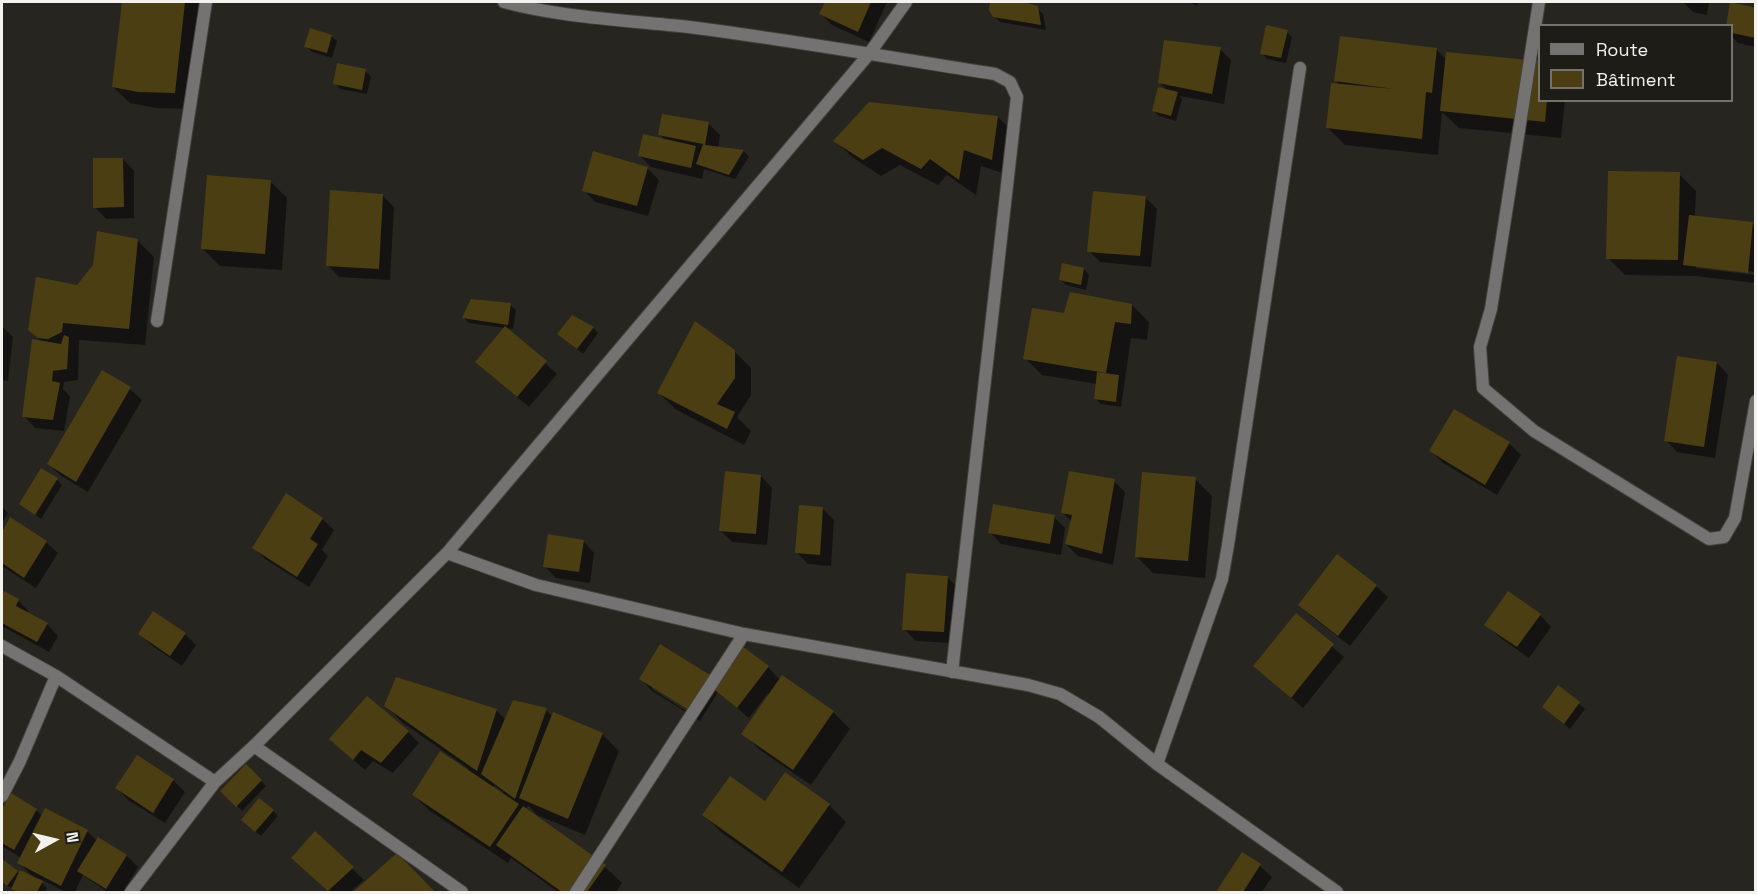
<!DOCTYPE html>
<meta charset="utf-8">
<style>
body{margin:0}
#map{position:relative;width:1757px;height:894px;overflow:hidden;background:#272520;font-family:"Space Grotesk",sans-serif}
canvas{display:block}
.frame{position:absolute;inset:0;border:3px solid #f3f2ef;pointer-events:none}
.legend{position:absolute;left:1538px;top:24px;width:195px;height:78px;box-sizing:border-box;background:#1d1c17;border:2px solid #73726d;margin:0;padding:8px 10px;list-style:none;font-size:18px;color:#f3f2ef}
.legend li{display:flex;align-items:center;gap:12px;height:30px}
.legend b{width:30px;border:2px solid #73726d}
.north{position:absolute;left:24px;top:810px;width:60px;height:60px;-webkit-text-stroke:4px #1d1c17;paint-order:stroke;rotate:82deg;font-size:16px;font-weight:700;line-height:24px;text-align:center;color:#f3f2ef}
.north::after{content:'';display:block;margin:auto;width:21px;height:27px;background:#f3f2ef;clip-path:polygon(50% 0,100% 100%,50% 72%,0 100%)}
</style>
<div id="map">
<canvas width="1757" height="894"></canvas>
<div class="frame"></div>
<ul class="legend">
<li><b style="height:8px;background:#757371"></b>Route</li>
<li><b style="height:16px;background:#4c3e13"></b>Bâtiment</li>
</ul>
<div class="north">N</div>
</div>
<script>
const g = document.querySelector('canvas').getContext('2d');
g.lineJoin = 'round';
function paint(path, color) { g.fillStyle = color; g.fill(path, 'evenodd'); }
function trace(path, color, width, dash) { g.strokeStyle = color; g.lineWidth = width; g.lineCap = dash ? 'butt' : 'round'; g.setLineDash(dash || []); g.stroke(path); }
const shadow = new Path2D(`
 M124,2H202L191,109L156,108L130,103L113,87Z
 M826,2H887L869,42L832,25L821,14Z
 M992,2H1018L1037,8L1043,14L1046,30L1000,22L994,16Z
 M1189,2H1199L1197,6Z
 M1683,2H1709L1707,15L1693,12Z
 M1756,9V47L1738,43L1732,37V26Z
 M1287,32L1292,37L1286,63L1267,59L1262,53Z
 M331,36L337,41L332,58L312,52L306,46Z
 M1220,49L1231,60L1224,104L1179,96L1182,99L1176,121L1159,116L1153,110L1169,92L1160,83Z
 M1437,50L1447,60L1540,100H1565L1561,138L1459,128L1442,112L1438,155L1345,145L1328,128L1340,85L1335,80Z
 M365,71L371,76L367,94L340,89L335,83Z
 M998,117L1015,134L1008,175L981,166L976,195L947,175L938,185L900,165L881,176L852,157L835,140Z
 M709,124L720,135L718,148L744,151L749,157L735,179L704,169L702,179L651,167L639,155L665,140L660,135Z
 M123,159L134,171V218L106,219L95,207Z
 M647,168L659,180L648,216L595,202L584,190Z
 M1679,174L1696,191L1695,217L1752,223L1756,227V283L1694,276L1625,275L1608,258ZM1696,265L1755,272V275L1696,268Z
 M270,181L287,198L282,270L220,266L203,249Z
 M382,195L394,207L390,280L339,277L328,265Z
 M1145,197L1157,209L1151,267L1100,262L1089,251Z
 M137,240L154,257L145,345L79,340L78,380L64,382L63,389L70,396L64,431L35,428L24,416L43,343L30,330L78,286Z
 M1084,269L1089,275L1086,290L1066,285L1060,279Z
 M510,305L516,310L513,329L506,328L557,374L529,407L488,373L505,328L469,323L464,318Z
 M1132,305L1149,322L1147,340L1131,338L1121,407L1101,404L1096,399L1097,384L1042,375L1025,358L1065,314Z
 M2,326L13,337L8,381L2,380Z
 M593,328L598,333L583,354L565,339Z
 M734,351L751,368V395L737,417L751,431L744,445L675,409L659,393Z
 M1717,363L1728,375L1715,458L1677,452L1666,440Z
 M102,372L130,389L142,400L88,492L60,475L48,464Z
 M1509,443L1521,455L1497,495L1443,463L1431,451Z
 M761,476L772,488L767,545L732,542L720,530Z
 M1195,479L1212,496L1205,578L1153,573L1136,556Z
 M57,480L62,485L41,519L21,504Z
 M1114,481L1125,492L1113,565L1078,556L1066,544L1072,522L1063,513Z
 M2,507L8,513L2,523Z
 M822,508L834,520L831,566L808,564L797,553Z
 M1054,517L1065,528L1061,555L1001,544L990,532Z
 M11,519L46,542L58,553L36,588L2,566V534Z
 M322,519L334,530L322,550L328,556L309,587L265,559L254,548Z
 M583,541L594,553L590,583L556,578L544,566Z
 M1338,556L1376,586L1388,597L1350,646L1311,616L1300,605Z
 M947,577L959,589L955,643L916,641L904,629Z
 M4,593L18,600L29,612L28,614L47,624L58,636L49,652L2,626V599Z
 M1296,615L1344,657L1303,708L1255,666Z
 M1540,615L1551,627L1529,658L1498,636L1486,624Z
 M140,634H185L196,645L182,666L151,645Z
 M768,667L780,680L833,712L850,729L811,785L760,750L743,733L770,695L768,693L749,718L718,692L700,721L652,691L641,679L709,676L716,683ZM652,686L696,713L694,716L652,689Z
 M1558,687L1585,709L1570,729L1544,707Z
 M386,706L496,710L506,720L546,710L553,717L602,734L619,751L585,835L537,815L528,805L526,810L605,867L622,883L616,892H558L511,858L508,863L430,811L413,795L469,769L403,723ZM494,785L503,792L501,794L493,789Z
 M408,732L419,743L393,773L373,761L365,770L343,751Z
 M138,757L173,780L185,792L165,823L128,800L117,788Z
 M246,766L266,786L242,811L223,791Z
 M11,795L36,810L42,816L46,810L87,831L97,841L98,839L127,856L138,867L123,892H107L83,875L75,892H66L38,878L47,888L45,892H17L2,882V861L19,874L35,879L19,863L21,858L2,846V812Z
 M765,803L829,805L846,822L799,888L721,832L704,815Z
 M273,811L278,816L261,836L248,825Z
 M315,833L364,880L350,892H330L293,858Z
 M1243,854L1260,866L1272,877L1262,892H1218Z
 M397,855L433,892H355Z`);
const building = new Path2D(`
 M122,2H185L175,93L138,92L112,87Z
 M825,2H871L858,32L819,14Z
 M990,2H1023L1038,6L1041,25L993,17L989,10Z
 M1730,2L1756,8V38L1732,33V26H1726Z
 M1266,25L1288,30L1281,58L1260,54Z
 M310,28L332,35L327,53L304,47Z
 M1340,36L1437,48L1432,93L1426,92L1422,139L1326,128L1331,83L1394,89L1334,81Z
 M1164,40L1221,47L1212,94L1158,83Z
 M1446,52L1540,61V100H1547L1545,122L1440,111Z
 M337,63L366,69L362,90L333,84Z
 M1158,87L1178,92L1171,116L1152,111Z
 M869,102L998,116L992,160L964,150L959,180L930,159L921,169L882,148L863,160L833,141Z
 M662,114L709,122L705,145L744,150L729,175L696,164L703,144L658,135Z
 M643,134L696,146L691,168L638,156Z
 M593,151L648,167L637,206L582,191Z
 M93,158H123L124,207L93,208Z
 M1608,171L1680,172L1678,260L1606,259Z
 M207,175L271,180L265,254L201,249Z
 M330,190L383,194L379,269L326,266Z
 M1093,191L1146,196L1140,256L1087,252Z
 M1689,215L1753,222L1748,273L1683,265Z
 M97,231L138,239L129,329L63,323L62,332L48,339L38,338L28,330L36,277L77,285L93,265Z
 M1062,263L1084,268L1081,285L1059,280Z
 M1070,292L1132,304L1131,324L1115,322L1106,373L1023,359L1032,308L1064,313Z
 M471,299L511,303L508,325L462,318Z
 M572,315L594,327L577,349L557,334Z
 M695,321L735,350V378L717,404L735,412L727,429L657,393Z
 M505,326L547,361L517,397L475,362Z
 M64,335L69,337L67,369L53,371L52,381L60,383L53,420L22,417L32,339L61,344Z
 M1677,356L1717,362L1704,447L1664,441Z
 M102,370L131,387L76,482L47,464Z
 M1097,372L1119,375L1116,402L1094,399Z
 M1454,409L1510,442L1485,485L1429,451Z
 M41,468L58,478L35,515L19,504Z
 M725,471L761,475L756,534L719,531Z
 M1069,471L1115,479L1102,554L1065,544L1072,515L1061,513Z
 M1142,472L1196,477L1188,561L1135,557Z
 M286,493L323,518L310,539L318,544L297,577L252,548Z
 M993,504L1055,515L1050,544L988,533Z
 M799,505L823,507L820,555L795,553Z
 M10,517L47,541L24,578L2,563V532Z
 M548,534L584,540L579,572L543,567Z
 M1337,554L1377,585L1338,636L1298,605Z
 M906,573L948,576L944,632L902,630Z
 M4,591L19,599L16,606L48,623L37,642L2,623V596Z
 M1508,591L1541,614L1517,647L1484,625Z
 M153,611L186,633L170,656L138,634Z
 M1296,613L1334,644L1291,698L1253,666Z
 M660,644L710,675L689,710L639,679Z
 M742,646L769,666L737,708L711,687Z
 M782,675L834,711L793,770L741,734Z
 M396,677L497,709L477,771L384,706Z
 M1558,685L1580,702L1564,724L1542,707Z
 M367,696L409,731L381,763L361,750L353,760L329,739Z
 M513,700L547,708L515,799L481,774Z
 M553,712L603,733L568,819L519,798Z
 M440,751L519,804L490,847L412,795Z
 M137,755L174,779L153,813L115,788Z
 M246,764L262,780L236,807L220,791Z
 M785,772L830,804L782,872L702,815L730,776L765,801Z
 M11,793L37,809L14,850L2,843V809Z
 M259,798L274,810L255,832L241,820Z
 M523,806L606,865L587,892H562L496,845Z
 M45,808L88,830L61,886L17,863Z
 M315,831L354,867L328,891L291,858Z
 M98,837L127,855L106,889L77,871Z
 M1242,852L1261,864L1243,892H1216Z
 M397,853L435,892H353Z
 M2,859L18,871L7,886L2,882Z
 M20,870L43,881L37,892H19L11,889Z`);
const street = new Path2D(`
 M504,2C564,18 627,20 689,27C791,40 893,58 995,74L1010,82L1017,97L952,672
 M1539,2L1491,309L1480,347L1483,388L1534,431L1709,539L1724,537L1735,518L1756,401
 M157,321L206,2
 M447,553L869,54L906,2
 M2,646L56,676L215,782L254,746L447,553L536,585L744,634L1028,685L1060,694L1099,717L1157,764L1337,892
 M254,746L462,892
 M1157,764L1222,579L1228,545L1300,68
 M2,796L20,761L56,676
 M131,892L215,782
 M576,892L744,634`);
paint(shadow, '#0007');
paint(building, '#4c3e13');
trace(street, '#44423d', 14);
trace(street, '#757371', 12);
</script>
